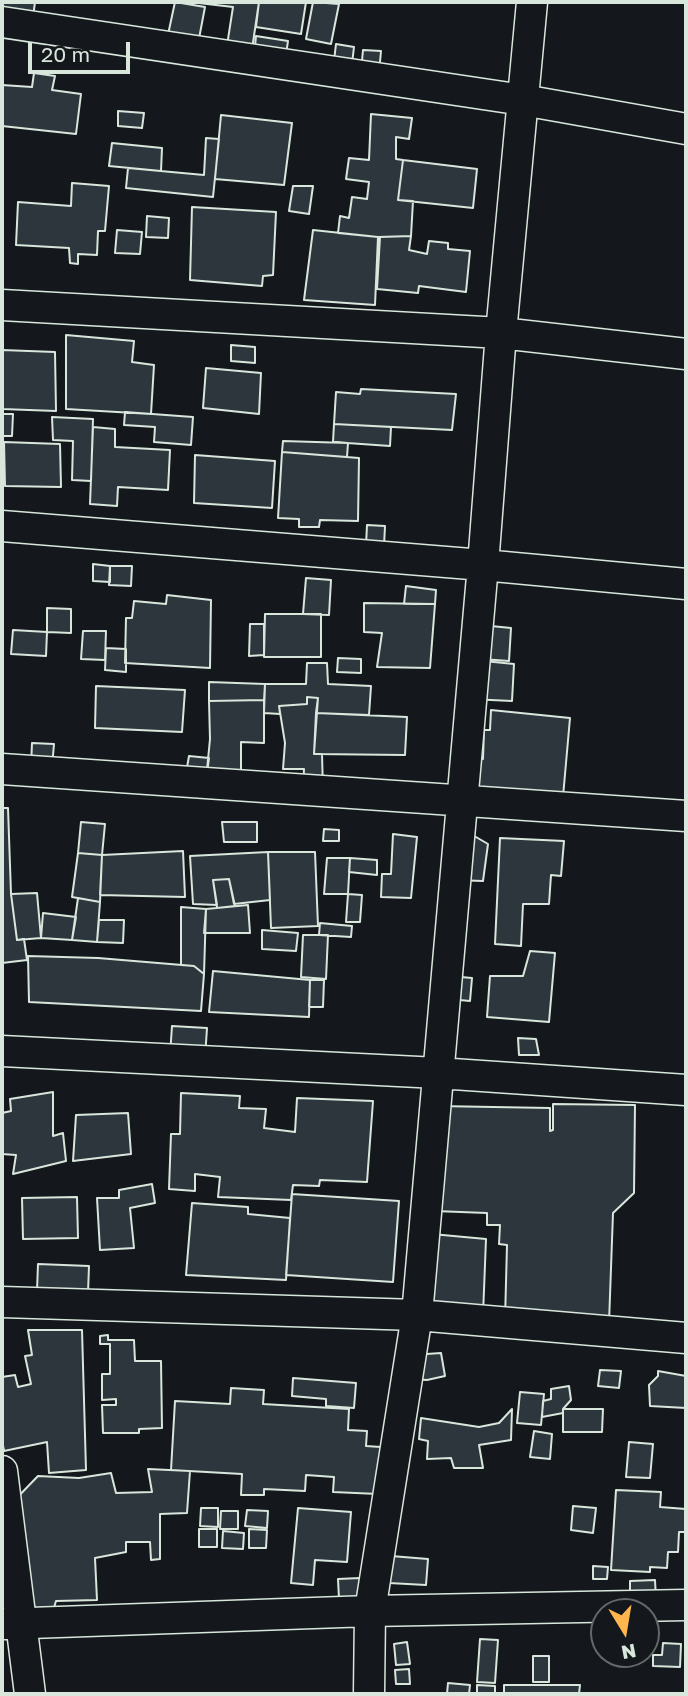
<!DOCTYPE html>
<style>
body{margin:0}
#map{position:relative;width:688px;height:1696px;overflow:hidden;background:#14181c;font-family:"Golos Text",sans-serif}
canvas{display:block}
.frame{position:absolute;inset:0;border:4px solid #d8e6dc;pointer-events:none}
.north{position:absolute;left:590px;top:1598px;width:70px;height:70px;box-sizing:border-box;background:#14181c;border:2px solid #626a69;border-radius:50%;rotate:169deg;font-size:19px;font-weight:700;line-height:28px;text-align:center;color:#d8e6dc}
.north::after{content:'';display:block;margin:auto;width:24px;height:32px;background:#ffb74d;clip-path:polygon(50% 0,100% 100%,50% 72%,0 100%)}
.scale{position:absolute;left:28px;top:42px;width:102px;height:32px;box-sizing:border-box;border:4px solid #d8e6dc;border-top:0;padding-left:9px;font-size:21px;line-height:24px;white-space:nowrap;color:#d8e6dc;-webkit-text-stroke:5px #14181c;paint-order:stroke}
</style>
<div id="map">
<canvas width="688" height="1696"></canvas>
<div class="frame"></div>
<div class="north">N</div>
<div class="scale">20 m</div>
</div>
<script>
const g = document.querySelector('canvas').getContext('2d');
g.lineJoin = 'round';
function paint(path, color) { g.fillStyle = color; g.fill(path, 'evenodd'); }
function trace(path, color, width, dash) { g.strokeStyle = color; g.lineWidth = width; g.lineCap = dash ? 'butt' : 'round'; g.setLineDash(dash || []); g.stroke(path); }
const building = new Path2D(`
 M2,2H35L32,25L2,22Z
 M175,2L205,7L197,49L166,44Z
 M190,2H259L251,56L226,52L233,7Z
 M259,2H306L301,34L256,27Z
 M313,2L339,4L331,44L306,39Z
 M256,36L288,41L285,61L254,57Z
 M336,44L354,47L351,72L333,69Z
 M363,50L381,51L379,73L361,71Z
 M34,73L55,76L52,90L81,94L76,134L2,126V85L32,87Z
 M118,111L144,113L142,128L118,126Z
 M371,114L412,118L409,139L396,137V159L403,160L398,200L413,201L411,236L378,237L338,233L340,216L349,218L352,197L367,199L369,182L346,179L349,158L369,160Z
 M221,115L292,123L284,185L215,179Z
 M206,138L219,139L213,197L126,188L128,168L204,175Z
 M112,143L162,148L161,171L109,166Z
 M403,160L477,169L473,208L398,200Z
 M72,183L109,186L105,231H98L97,255L78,254V264L70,263L69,248L16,245L18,202L71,206Z
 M293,186H313L309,214L289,211Z
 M192,207L276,212L273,275L263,276L262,286L190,280Z
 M147,216L169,218L168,238L146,237Z
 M117,230L142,232L140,254L115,253Z
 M313,230L378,237L375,305L304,300Z
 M411,236L409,250L427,254L429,241L448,243V249L470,251L466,292L419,286L418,293L377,289L380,237Z
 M66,335L134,341L132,362L154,365L151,414L66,409Z
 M231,345L255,347V363L231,361Z
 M2,350L55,352L56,411L2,409Z
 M206,368L261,373L259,414L203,408Z
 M361,389L456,394L452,430L334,424L336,392L360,394Z
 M125,412L193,417L191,445L154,442L155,427L124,425Z
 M2,414H13L12,436H2Z
 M52,417L93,419L91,481L72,480L73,441L53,440Z
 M334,424L391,427L390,446L333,442Z
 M93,427L115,429V447L170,450L168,490L118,487L117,506L90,504Z
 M283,441L348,443L347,457L282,452Z
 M4,442L60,444L61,487L5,486Z
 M282,452L359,458L358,521L320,520L319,527H299V519L278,518Z
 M195,455L275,461L272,508L194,503Z
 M367,525L385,526L384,546L366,545Z
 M93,564L110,566V582L93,581Z
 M110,566H132L131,586L109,585Z
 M306,578L331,580L329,615L303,614Z
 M406,586L436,590L435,604H404Z
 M167,595L211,600L210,668L125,663L126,618H132L134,601L166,604Z
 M364,603L435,604L430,668L377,667L382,633L364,632Z
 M47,608L71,609V633L47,632Z
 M265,614H321V657H264Z
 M250,624H264V655L249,656Z
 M471,624L511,628L509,661L468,658Z
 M13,630L47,632L46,656L11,654Z
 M83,631H106L105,660L81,659Z
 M106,648L126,649V672L105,670Z
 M338,658L361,659V673L337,672Z
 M474,660L514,664L512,701L470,699Z
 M307,663H327L328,684L371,686L369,715L316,713L318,698L307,697V704L279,706L280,714L264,713L265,684H306Z
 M209,682L265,684L264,700L209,701Z
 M96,686L185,690L182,732L95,728Z
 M307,697L318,698L314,754H322L323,790L303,789L304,769H283L285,743L279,706L307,704Z
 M264,700V743L241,742V783L206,780L210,739L209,701Z
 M491,710L570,718L562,808L457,798L460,757L483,759L484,730H490Z
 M316,713L407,717L405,755L314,754Z
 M32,743L54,744L52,767L31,766Z
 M189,756L209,758L206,780L185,779Z
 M2,808H8L11,894L17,940L24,939L27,960L2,963Z
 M81,822L105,824L102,855L78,853Z
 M222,822H257V842H224Z
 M324,829L339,830V841H323Z
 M393,834L417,837L411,898L381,897L382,874H391Z
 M458,837H476L488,844L483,881L454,880Z
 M500,838L564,841L561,876L551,875L549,904H523L521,946L495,944Z
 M183,851L185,897L100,895L102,855Z
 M268,852H315L318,926L271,928Z
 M268,852L270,900L234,904L229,879L213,880L217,905L193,904L190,856Z
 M78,853L102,855L100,902L72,897Z
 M327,858H350L348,894H324Z
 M350,858L377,860V875L349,872Z
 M229,879L235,906L217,908L213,880Z
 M37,893L41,938L17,940L11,894Z
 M348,894L362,895L360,922H346Z
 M78,898L100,902L97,942L72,940Z
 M248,905L250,933H204L206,909Z
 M181,907L206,909L204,974L194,966L181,965Z
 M43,913L76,917L72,940L41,938Z
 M99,920H124L123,943L97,942Z
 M320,923L352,926L351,937L319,935Z
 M262,930L298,933L296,951L262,949Z
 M303,935H328L326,979L301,977Z
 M530,951L555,953L549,1022L487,1017L490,976H523Z
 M28,956L98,958L194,966L204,974L201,1011L29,1002Z
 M213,971L310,980L309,1017L209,1012Z
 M450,976L472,978L470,1001L449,999Z
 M310,980H324L323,1007H309Z
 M172,1026L207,1028L205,1058L170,1055Z
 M518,1038L536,1039L539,1055H519Z
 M53,1092V1136L63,1133L66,1161L13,1174L16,1155L2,1154V1113L11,1111L10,1099Z
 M181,1093L240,1096L239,1108L266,1109L264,1128L295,1132L297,1098L373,1101L367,1182L320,1180L319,1186L293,1185L291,1200L218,1197L220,1177L195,1174V1191L169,1189L171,1134H180Z
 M553,1104L635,1105L634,1193L613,1213L609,1323L505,1320L507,1245L499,1244L500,1225H487V1213L434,1211L437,1106L550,1108V1131L553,1130Z
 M128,1113L131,1154L73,1161L76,1115Z
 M152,1184L155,1203L130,1208L134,1248L100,1250L97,1198H119V1190Z
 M292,1194L399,1201L393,1282L286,1275Z
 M77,1197L78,1238L23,1239L22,1198Z
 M192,1203L248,1207V1214L290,1218L286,1280L186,1275Z
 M410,1232L486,1239L483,1315L406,1312Z
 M38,1264L89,1266L88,1293L37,1291Z
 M28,1330H82L86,1470L49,1473L47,1442L4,1451L2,1440V1377L15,1375L18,1387L31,1384L25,1356L32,1355Z
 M108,1335V1340H134L135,1361H161L162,1428L139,1429V1433H103L102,1405H116V1399L102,1400V1374H110V1344H100V1336Z
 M441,1353L445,1376L427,1380L412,1379V1355Z
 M600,1370L621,1371L619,1388L598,1386Z
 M658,1371L686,1376V1408L650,1406L649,1385L658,1376Z
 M293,1378L356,1383L354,1408L326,1406V1399L292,1396Z
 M569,1386L571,1400L563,1409V1413L542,1417L543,1401L551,1399V1389Z
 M231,1388L264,1390L263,1404L349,1409L348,1430L367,1431L366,1446L381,1447L378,1494L333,1492L334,1477L306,1475L305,1491L264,1489V1495H241L242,1474L171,1470L175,1401L230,1404Z
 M520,1392L544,1394L541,1425L517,1423Z
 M512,1409L511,1440L479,1445L483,1468H454L451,1458L427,1459L428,1441L419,1439L421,1418L479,1427L499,1423Z
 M563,1409H603L602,1432H563Z
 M534,1431L552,1434L550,1459L530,1457Z
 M629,1442L653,1444L650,1478L626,1477Z
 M148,1469L190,1471L187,1513L160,1514V1559L151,1560L150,1542H126V1552L95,1558L97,1600L56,1601L53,1611L23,1615L9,1506L38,1476L79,1478L111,1473L116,1493L152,1492Z
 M616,1490L661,1492L660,1507L686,1509V1532H679L678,1552H668L667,1568L650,1567V1572L611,1570Z
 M573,1506L596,1508L593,1533L571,1530Z
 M201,1508H218V1527L200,1526Z
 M298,1508L351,1512L347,1562L315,1560L313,1585L291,1583Z
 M247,1510L268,1511L267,1528L245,1526Z
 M221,1511H238V1529H220Z
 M199,1529H217V1547H199Z
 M249,1529L267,1530L266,1548H249Z
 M223,1531L244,1533L243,1549L222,1548Z
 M391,1556L428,1559L426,1585L389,1583Z
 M593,1566L608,1567L607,1579H593Z
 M360,1578L361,1598L339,1599L338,1579Z
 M655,1580L656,1599H630V1581Z
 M480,1639L498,1640L495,1683L477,1682Z
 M407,1642L410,1664L396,1665L394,1644Z
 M663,1643L681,1644L680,1667L653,1666V1655H662Z
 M610,1654H633L632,1665L609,1662Z
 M533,1656H549V1682H533Z
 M409,1669L410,1684H396L395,1670Z
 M448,1683L470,1685L469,1694H447Z
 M477,1685L495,1686V1694H477Z
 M504,1685H580L579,1694H504Z`);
const street = new Path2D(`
 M2,22L523,100L686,129
 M2,305L501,333L686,354
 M2,526L483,565L686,584
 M2,769L686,816
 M2,1051L438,1073L686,1090
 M2,1302L417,1315L686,1338
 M2,1471L30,1694
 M2,1624L370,1611L686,1605
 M369,1694L370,1611L417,1315L483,565L501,333L532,2`);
paint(building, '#2c363c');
trace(building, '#d8e6dc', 2);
trace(street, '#d8e6dc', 33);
trace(street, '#14181c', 30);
</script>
